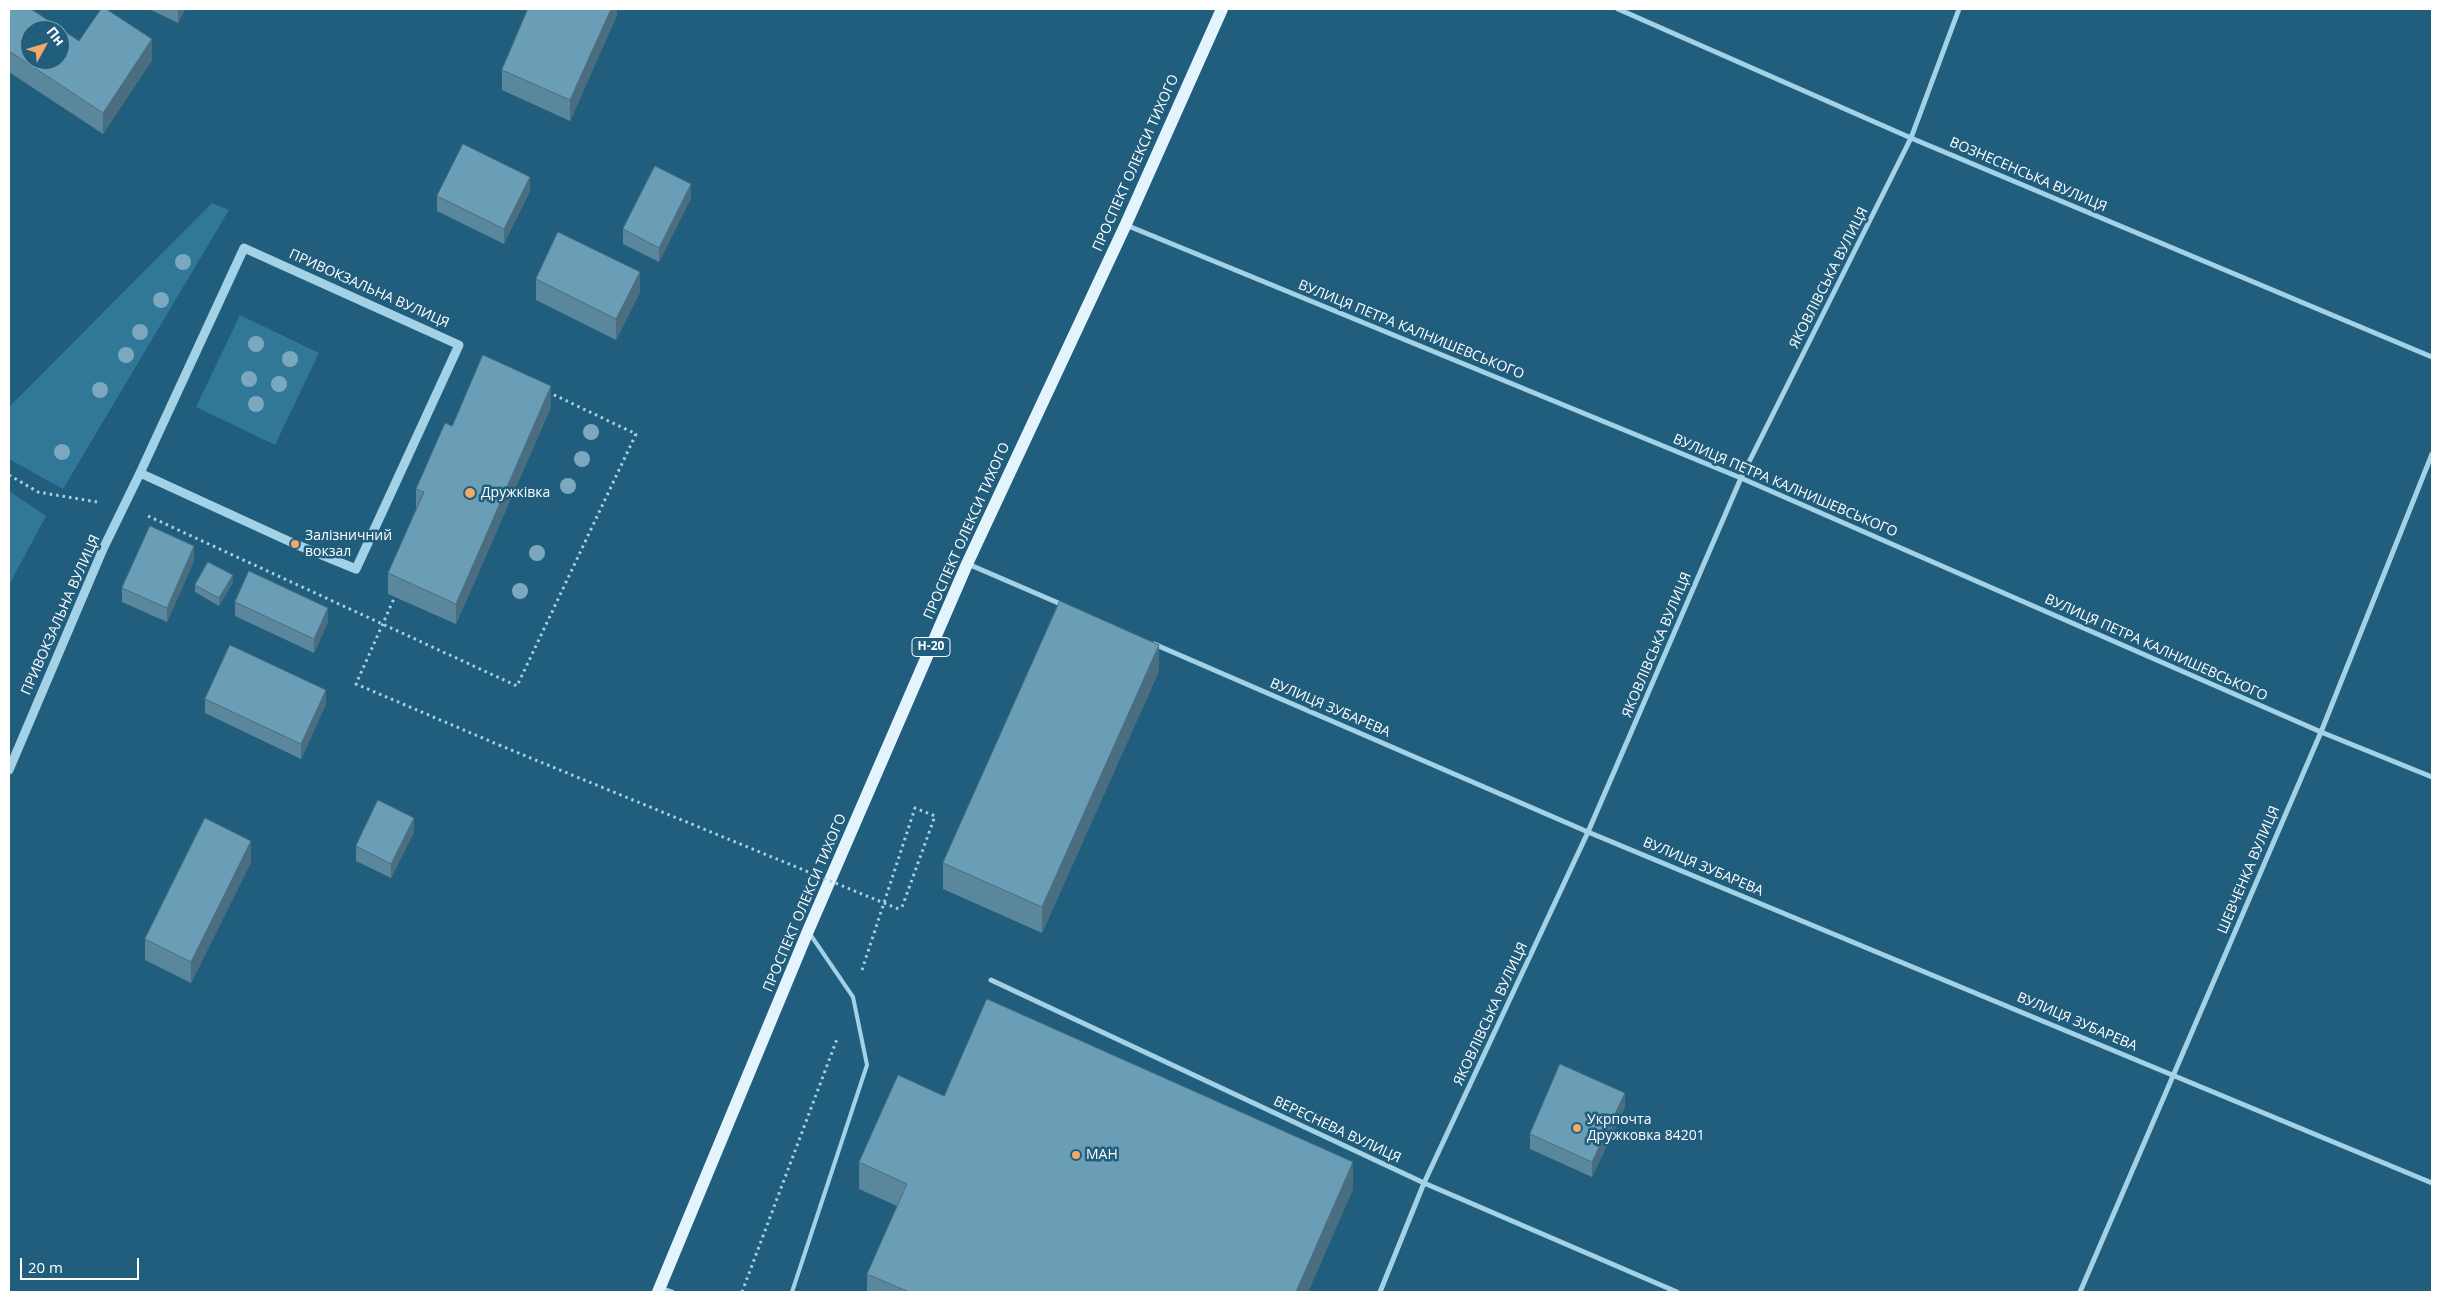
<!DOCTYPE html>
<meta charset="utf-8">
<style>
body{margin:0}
#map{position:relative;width:2441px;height:1301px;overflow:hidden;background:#215d7c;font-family:"Open Sans",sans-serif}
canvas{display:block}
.frame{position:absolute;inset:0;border:10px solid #fff;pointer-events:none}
.north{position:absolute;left:20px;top:20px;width:50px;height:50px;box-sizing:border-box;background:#215d7c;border:1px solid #7a9eb0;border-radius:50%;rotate:51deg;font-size:14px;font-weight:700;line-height:20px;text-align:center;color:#fff}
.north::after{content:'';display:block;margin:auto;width:18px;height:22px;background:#f3a965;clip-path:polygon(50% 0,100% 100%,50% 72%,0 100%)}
.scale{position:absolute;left:20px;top:1258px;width:119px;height:22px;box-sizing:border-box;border:2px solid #fff;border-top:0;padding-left:6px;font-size:15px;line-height:18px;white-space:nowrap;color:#fff;-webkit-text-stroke:4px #215d7c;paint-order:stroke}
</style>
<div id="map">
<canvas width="2441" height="1301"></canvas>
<div class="frame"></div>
<div class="north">Пн</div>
<div class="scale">20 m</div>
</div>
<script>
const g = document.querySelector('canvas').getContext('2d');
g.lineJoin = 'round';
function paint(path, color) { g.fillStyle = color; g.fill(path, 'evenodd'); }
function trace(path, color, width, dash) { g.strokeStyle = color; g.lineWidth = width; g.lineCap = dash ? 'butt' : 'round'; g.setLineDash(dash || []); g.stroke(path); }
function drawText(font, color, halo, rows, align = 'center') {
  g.font = font + ' "Open Sans",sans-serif'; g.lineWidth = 5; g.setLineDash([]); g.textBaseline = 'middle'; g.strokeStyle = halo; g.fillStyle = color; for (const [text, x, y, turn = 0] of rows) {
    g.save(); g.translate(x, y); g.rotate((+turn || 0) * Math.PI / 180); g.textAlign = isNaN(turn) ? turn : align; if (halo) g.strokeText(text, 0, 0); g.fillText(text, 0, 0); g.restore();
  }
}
const green = new Path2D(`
 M212,203L229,210L63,489L9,459V407Z
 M240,315L319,353L275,445L196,407Z
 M9,491L46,516L9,585Z`);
const path = new Path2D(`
 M9,475L38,492L97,502
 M148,516L517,686L636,434L548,392
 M396,594L356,684L499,745
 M862,970L915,808L935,816L901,910
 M742,1292L837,1039`);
const service = new Path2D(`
 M792,1292L867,1065L853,997L810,934`);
const minor = new Path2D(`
 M1618,9L1911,138L2432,357
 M1126,225L1741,478L2321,732L2432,777
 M968,564L1063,605
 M1154,644L1588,832L2432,1183
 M991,980L1424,1183L1677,1292
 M660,1288L672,1292
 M1380,1292L1424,1183L1588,832L1741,478L1911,138L1959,9
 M2080,1292L2321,732L2432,454`);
const tertiary = new Path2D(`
 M9,770L103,549L140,473L244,248L459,345L356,569L295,544L140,473`);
const primary = new Path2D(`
 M658,1292L808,931L967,564L1126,224L1222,9`);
const pathBridge = new Path2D(`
 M499,745L901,910`);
const trees = [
 [183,262],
 [161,300],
 [140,332],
 [256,344],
 [126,355],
 [290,359],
 [249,379],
 [279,384],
 [100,390],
 [256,404],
 [591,432],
 [62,452],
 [582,459],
 [568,486],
 [537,553],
 [520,591]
];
const wall = new Path2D(`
 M9,9L79,41L152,60L103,134L9,72Z
 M149,9H185L178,23Z
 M617,9V15L570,121L502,90V70Z
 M530,191L504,244L437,211V196Z
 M691,198L659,262L623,244V229Z
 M536,279L640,292L616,340L536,300Z
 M551,407L456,624L388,594V573L416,510V489L452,426Z
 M194,561L167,622L122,602V588Z
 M233,582L219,606L195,592V585Z
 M235,602L328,622L314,653L235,616Z
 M1159,671L1042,933L943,889V863Z
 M205,699L326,704L301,759L205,713Z
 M414,832L391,878L356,861V846Z
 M251,862L191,983L145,960V939Z
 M944,1096L1353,1189L1308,1292H867V1274L897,1206L859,1189V1162Z
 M1625,1107L1592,1177L1530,1149V1134Z`);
const shadedWall = new Path2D(`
 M178,9H185L178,23Z
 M611,9H617V15L570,121V100Z
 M152,39V60L103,134V113Z
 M530,177V191L504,244V229Z
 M691,184V198L659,262V248Z
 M640,272V292L616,340V319Z
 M551,386V407L456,624V604Z
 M194,546V561L167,622V608Z
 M233,575V582L219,606V598Z
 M328,608V622L314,653V639Z
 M1159,645V671L1042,933V907Z
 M326,690V704L301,759V744Z
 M414,818V832L391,878V864Z
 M251,841V862L191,983V962Z
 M1625,1093V1107L1592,1177V1162Z
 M1353,1162V1189L1308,1292H1296Z`);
const building = new Path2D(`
 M9,9H31L79,41L101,9H106L152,39L103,113L9,51ZM30,30H60V60H30Z
 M528,9H611L570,100L502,70Z
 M463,144L530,177L504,229L437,196Z
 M655,166L691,184L659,248L623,229Z
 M558,232L640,272L616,319L536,279Z
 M483,355L551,386L456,604L388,573L424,492L416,489L445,423L452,426Z
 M150,526L194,546L167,608L122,588Z
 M208,562L233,575L219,598L195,585Z
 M249,571L328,608L314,639L235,602Z
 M1060,601L1159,645L1042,907L943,863Z
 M230,645L326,690L301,744L205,699Z
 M378,800L414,818L391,864L356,846Z
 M205,818L251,841L191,962L145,939Z
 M987,999L1353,1162L1296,1292H909L867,1274L907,1184L859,1162L898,1075L944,1096Z
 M1560,1064L1625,1093L1592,1162L1530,1134Z`);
const markers = [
 [470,493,6,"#f3a965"],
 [295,544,5,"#f3a965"],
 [1577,1128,5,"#f3a965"],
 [1076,1155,5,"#f3a965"]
];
const shields = [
 [931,647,38]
];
const shieldNames = [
 ["Н-20",931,647]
];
const streetNames = [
 ["ПРОСПЕКТ ОЛЕКСИ ТИХОГО",1136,163,-66],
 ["ВОЗНЕСЕНСЬКА ВУЛИЦЯ",2028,175,23],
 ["ЯКОВЛІВСЬКА ВУЛИЦЯ",1829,278,-63],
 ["ПРИВОКЗАЛЬНА ВУЛИЦЯ",369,289,24],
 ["ВУЛИЦЯ ПЕТРА КАЛНИШЕВСЬКОГО",1411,330,22],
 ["ВУЛИЦЯ ПЕТРА КАЛНИШЕВСЬКОГО",1785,486,23],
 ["ПРОСПЕКТ ОЛЕКСИ ТИХОГО",967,531,-66],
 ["ПРИВОКЗАЛЬНА ВУЛИЦЯ",61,615,-66],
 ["ЯКОВЛІВСЬКА ВУЛИЦЯ",1657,645,-67],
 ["ВУЛИЦЯ ПЕТРА КАЛНИШЕВСЬКОГО",2156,648,24],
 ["ВУЛИЦЯ ЗУБАРЕВА",1330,708,23],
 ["ВУЛИЦЯ ЗУБАРЕВА",1703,867,23],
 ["ШЕВЧЕНКА ВУЛИЦЯ",2249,870,-67],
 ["ПРОСПЕКТ ОЛЕКСИ ТИХОГО",805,903,-67],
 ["ЯКОВЛІВСЬКА ВУЛИЦЯ",1491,1014,-65],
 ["ВУЛИЦЯ ЗУБАРЕВА",2077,1022,23],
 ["ВЕРЕСНЕВА ВУЛИЦЯ",1337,1130,25]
];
const poiNames = [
 ["Дружківка",481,493],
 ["Залізничний",305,536],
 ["вокзал",305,552],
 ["Укрпочта",1587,1120],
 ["Дружковка 84201",1587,1136],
 ["МАН",1086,1155]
];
paint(green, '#317798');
trace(path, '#a3d1e6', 3, [2.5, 4]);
trace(service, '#a3d1e6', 4);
trace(minor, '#a3d1e6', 5);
trace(tertiary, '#a3d1e6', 9);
trace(primary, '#e4f4fd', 12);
trace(pathBridge, '#a3d1e6', 3, [2.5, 4]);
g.fillStyle = '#7ca8bf';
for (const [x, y] of trees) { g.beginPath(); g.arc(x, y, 8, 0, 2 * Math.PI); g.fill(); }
paint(wall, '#5b879d');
paint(shadedWall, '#4a6e7f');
paint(building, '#6a9db6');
trace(building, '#4a6e7f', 1);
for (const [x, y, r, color] of markers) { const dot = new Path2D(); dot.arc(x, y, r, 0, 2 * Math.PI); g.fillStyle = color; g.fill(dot); trace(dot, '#215d7c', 2); }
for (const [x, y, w] of shields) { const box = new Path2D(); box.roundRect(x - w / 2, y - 9.5, w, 19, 4); g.fillStyle = '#215d7c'; g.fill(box); trace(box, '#fff', 1); }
drawText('bold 12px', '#fff', null, shieldNames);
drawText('14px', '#fff', '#215d7c', streetNames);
drawText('14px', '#fff', '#215d7c', poiNames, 'left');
</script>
